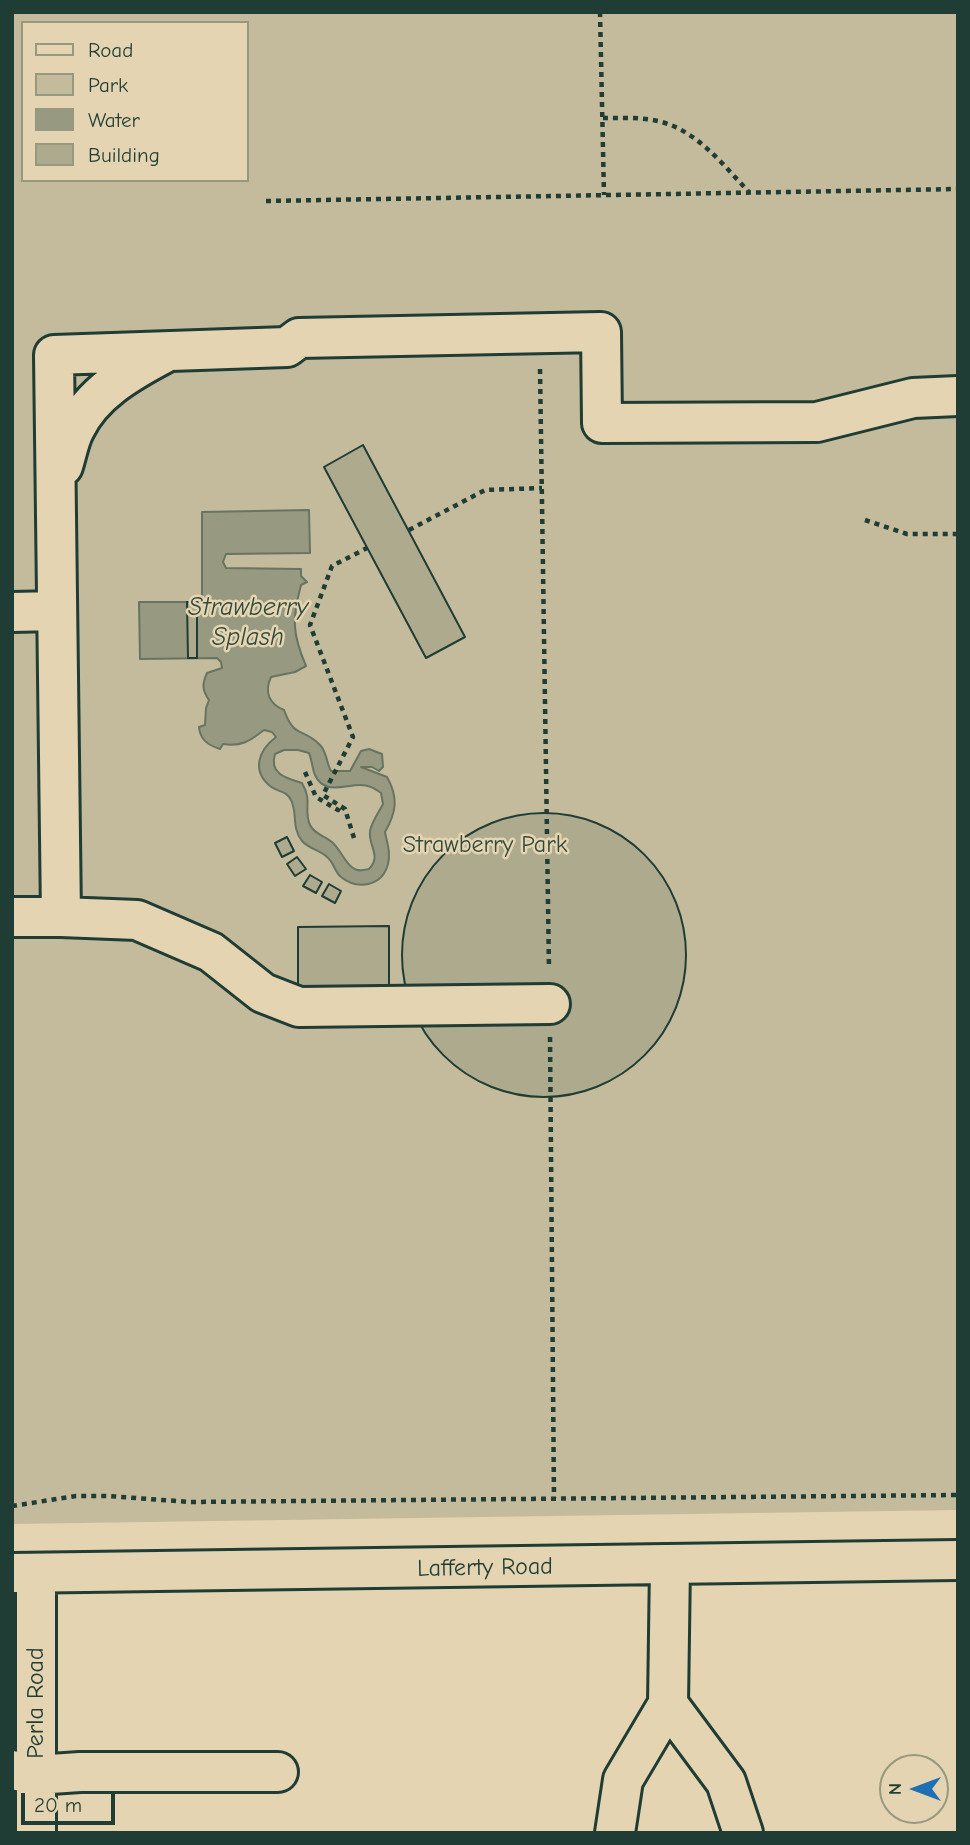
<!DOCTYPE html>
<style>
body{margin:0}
#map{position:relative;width:970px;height:1845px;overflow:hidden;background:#e5d4b1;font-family:"Comic Neue",sans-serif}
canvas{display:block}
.frame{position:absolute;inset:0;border:14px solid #1f3d34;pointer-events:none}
.legend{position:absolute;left:21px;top:21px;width:228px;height:161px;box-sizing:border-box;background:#e5d4b1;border:2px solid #96987f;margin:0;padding:9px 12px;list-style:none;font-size:21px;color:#1f3d34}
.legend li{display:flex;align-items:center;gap:14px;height:35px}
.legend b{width:35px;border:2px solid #96987f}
.north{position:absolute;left:879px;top:1754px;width:70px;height:70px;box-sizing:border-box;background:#e5d4b1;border:2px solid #96987f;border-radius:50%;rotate:270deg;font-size:19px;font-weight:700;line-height:28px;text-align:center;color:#1f3d34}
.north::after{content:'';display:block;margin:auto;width:24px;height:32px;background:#1f6fb2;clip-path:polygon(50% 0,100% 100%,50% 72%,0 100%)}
.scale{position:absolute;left:21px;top:1793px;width:94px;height:32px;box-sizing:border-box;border:4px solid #1f3d34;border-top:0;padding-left:9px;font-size:21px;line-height:24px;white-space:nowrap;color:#1f3d34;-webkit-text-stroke:5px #e5d4b1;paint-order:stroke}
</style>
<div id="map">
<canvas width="970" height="1845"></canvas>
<div class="frame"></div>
<ul class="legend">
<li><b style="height:9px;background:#e5d4b1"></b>Road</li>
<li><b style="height:19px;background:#c4bb9c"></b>Park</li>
<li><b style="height:19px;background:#979980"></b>Water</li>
<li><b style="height:19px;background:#aeaa8e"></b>Building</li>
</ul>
<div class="north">N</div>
<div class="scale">20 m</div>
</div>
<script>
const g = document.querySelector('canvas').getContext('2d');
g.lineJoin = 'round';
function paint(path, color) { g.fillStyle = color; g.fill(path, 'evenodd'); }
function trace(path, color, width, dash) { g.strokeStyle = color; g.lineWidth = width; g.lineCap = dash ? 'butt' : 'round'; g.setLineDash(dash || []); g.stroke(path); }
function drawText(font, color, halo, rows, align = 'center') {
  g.font = font + ' "Comic Neue",sans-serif'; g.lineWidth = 5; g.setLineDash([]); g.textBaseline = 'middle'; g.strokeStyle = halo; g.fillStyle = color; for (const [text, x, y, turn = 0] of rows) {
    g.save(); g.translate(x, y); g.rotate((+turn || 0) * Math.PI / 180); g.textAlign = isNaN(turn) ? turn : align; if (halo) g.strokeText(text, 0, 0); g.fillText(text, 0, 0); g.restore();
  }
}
const green = new Path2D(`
 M12,12H958V1510L12,1524ZM23,23H247V180H23Z`);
const water = new Path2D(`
 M309,510L310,553L226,554L223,562L226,568L301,569V576L307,582L301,585C292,619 292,633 306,666L295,672L271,677C264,692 269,704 284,710C295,740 303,727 320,745C327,752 326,762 331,771H350L361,751L369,749L382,754L383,767L379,771L372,767H361L387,777C399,798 396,813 385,832C387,843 391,853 388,864C382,887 357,890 341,877C335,872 334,864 329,859C322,850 310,850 302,841C291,827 298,814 291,800C286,790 277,792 270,786C251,770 259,750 276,737L272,732L264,730C250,741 241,747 223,744L220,749C208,745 200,740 199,727L205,725L206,708L209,700C202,690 202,684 207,673L222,668L221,662L217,658L140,659L139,602H202V512ZM284,750H298L309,753C312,760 312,768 315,775C324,795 344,785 360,785C369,785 374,788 381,793L383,804C379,812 372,821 370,831C368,846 382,856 369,869C364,870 358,872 353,868C345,863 340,849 332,842C325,836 314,834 310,825C303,809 313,802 302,783C286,778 269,774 275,754Z`);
const building = new Path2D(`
 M363,445L465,637L426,658L324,467Z
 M187,602H197V658H188Z
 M402 955a142 142 0 1 1 284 0a142 142 0 1 1-284 0Z
 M287,837L294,851L282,857L275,843Z
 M297,857L306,869L295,876L287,864Z
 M310,875L322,882L316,893L303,886Z
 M329,884L341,891L335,903L322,896Z
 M389,926V988L298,989V927Z`);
const path = new Path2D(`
 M600,12L604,195
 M603,118C621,118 640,117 658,121C697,130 723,165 749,192
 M266,201L958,189
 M540,369L549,969
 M865,520L907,534H958
 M409,530L485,490L542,488
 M305,772L316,797L338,810L341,805
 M354,838L345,809L323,795L353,737L310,625L332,566L367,548
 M550,1037L554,1498
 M12,1506L76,1496H108L190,1502L958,1495`);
const minor = new Path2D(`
 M63,466C67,454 69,440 75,429C92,393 129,372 163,354
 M12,612L56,611
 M12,917H61L137,920L211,952L263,993L299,1007L550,1004
 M61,917L54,355L287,347L299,338L601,332L602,423L817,422L913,398L958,396
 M670,1565L668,1704L726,1782L743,1833
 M12,1573L958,1560
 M12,1770L36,1775L80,1772H278
 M36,1833V1573
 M615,1833L623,1780L668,1704`);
const parkNames = [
 ["Strawberry Park",485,845]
];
const streetNames = [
 ["Lafferty Road",485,1568,-1],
 ["Perla Road",36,1703,-90]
];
const waterNames = [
 ["Strawberry",248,608],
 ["Splash",248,638]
];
paint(green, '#c4bb9c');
paint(water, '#979980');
trace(water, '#677462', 2);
paint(building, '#aeaa8e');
trace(building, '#1f3d34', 2);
trace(minor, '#1f3d34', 44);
trace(path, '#1f3d34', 4.5, [5, 5]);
trace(minor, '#e5d4b1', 38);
drawText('24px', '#304a3e', '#e5d4b1', parkNames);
drawText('24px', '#1f3d34', '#e5d4b1', streetNames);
drawText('italic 26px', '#314b3f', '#e5d4b1', waterNames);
</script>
